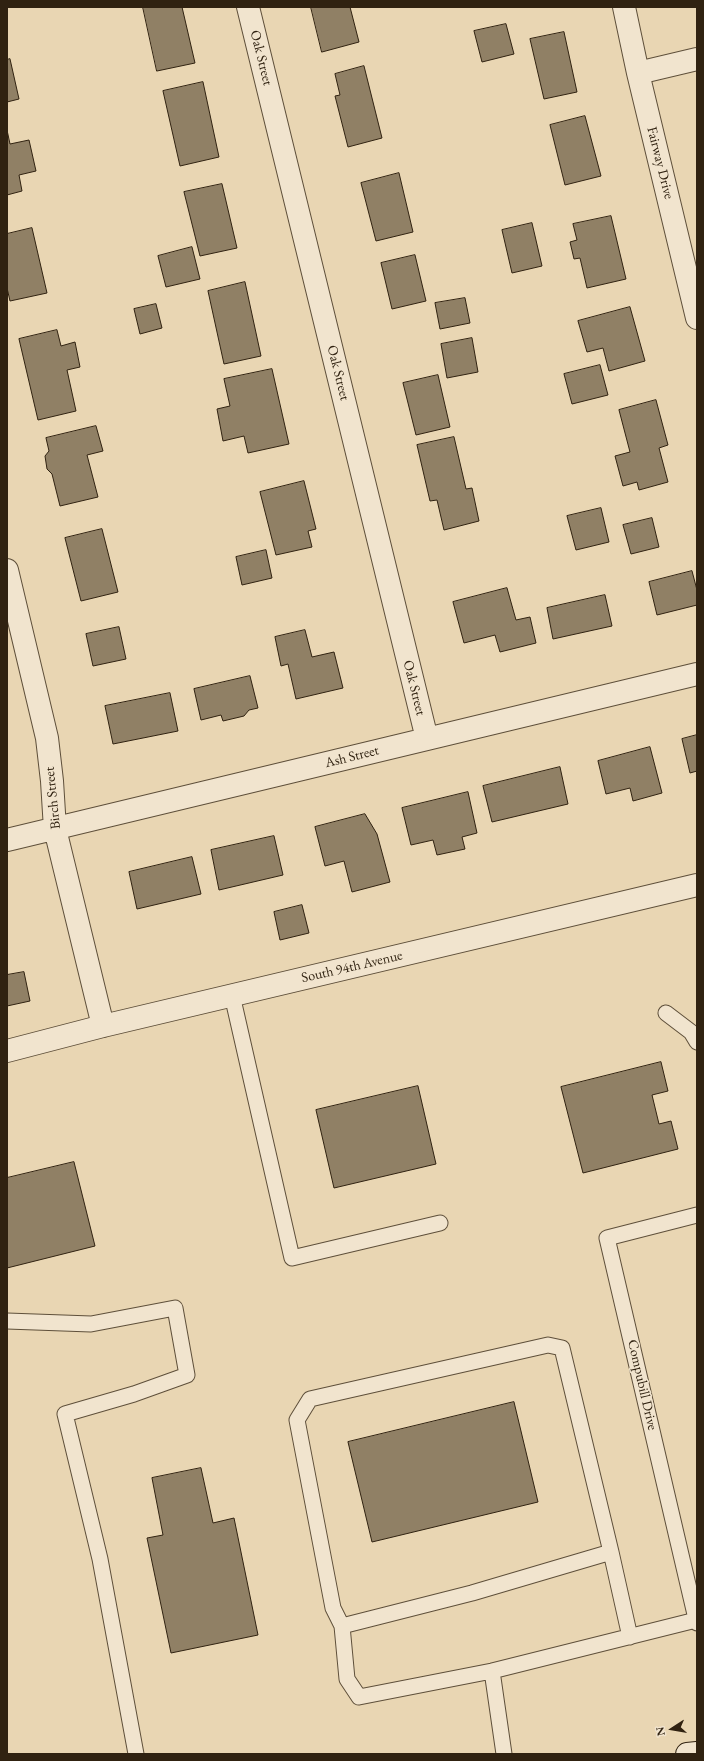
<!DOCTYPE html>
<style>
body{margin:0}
#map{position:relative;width:704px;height:1761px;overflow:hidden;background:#e9d6b3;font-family:"EB Garamond",serif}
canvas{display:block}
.frame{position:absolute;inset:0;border:8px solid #302211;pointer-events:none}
.north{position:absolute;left:652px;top:1709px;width:40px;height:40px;-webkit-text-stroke:3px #f1e4ce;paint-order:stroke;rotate:258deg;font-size:11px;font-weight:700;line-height:16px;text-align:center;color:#302211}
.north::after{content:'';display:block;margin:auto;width:14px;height:18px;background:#302211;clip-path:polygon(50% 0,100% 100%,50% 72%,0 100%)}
</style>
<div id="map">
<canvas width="704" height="1761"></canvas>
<div class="frame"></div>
<div class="north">N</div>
</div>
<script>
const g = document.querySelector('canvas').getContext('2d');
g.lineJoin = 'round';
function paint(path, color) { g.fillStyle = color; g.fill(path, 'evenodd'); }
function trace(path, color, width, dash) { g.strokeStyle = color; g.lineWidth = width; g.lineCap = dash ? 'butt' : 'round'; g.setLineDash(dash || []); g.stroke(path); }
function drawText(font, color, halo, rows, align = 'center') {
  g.font = font + ' "EB Garamond",serif'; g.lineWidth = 3; g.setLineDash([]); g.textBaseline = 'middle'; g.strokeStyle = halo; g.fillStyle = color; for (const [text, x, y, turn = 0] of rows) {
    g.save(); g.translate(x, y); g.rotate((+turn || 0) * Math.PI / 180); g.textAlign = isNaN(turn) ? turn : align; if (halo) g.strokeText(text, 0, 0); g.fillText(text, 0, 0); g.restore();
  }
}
const building = new Path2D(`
 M143,7H182L195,63L157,71Z
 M311,7H350L359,42L322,52Z
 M506,24L514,54L482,62L474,31Z
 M564,32L577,92L544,99L530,39Z
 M10,59L19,99L7,102V60Z
 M364,66L382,138L348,147L335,96L340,95L335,74Z
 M203,82L219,157L180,166L163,91Z
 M585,116L601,176L565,185L550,125Z
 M7,130L10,144L29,140L36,171L19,175L22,191L7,195Z
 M399,173L413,232L376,241L361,183Z
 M222,184L237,248L200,256L184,192Z
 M611,216L626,279L587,288L580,258L574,259L570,242L577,240L573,224Z
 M532,223L542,266L512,273L502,230Z
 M32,228L47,293L10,301L7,288V234Z
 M192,247L200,279L166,287L158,256Z
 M415,255L426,301L392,309L381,263Z
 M245,282L261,356L224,364L208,291Z
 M465,298L470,323L440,329L435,303Z
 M156,304L162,328L140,334L134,309Z
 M630,307L645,361L609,371L603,348L587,352L578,321Z
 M57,330L61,346L75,342L80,367L67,370L76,411L38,420L19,339Z
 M472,338L478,372L447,378L441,344Z
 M600,365L608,395L572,404L564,374Z
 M272,369L289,444L248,453L244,436L223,441L217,409L230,406L224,379Z
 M438,375L450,427L416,435L403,383Z
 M656,400L668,445L659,448L668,482L639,490L637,482L623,486L615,456L630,452L619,410Z
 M96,426L103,451L87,455L98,497L60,506L52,474L47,469L45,456L49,451L46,438Z
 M454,437L466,489L472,488L479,521L444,530L437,500L430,501L417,445Z
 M304,481L316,529L308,531L312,547L276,555L260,492Z
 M601,508L609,542L576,550L567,516Z
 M652,518L659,547L631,554L623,525Z
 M102,529L118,592L81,601L65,538Z
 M266,550L272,578L242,585L236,557Z
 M692,571L697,590V605L657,615L649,582Z
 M507,588L516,620L530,617L536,643L500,652L495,635L464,643L453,602Z
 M605,595L612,626L553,639L547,608Z
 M119,627L126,659L93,666L86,634Z
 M305,630L312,657L334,652L343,688L296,699L288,664L281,666L275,637Z
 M250,676L258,708L249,710L244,716L223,721L221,715L201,720L194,689Z
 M170,693L178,731L113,744L105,706Z
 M697,735V771L690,773L682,739Z
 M650,747L662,793L633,801L630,788L606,794L598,761Z
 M560,767L568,804L492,822L483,786Z
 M468,792L477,833L462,837L465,849L437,855L433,840L411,845L402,808Z
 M365,814L377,834L390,882L352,892L344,861L325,866L315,827Z
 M274,836L283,875L219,890L211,850Z
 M192,857L201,894L137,909L129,872Z
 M302,905L309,933L280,940L274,912Z
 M24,972L30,1001L7,1006V975Z
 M661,1062L668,1091L652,1095L659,1124L671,1121L678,1149L583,1173L561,1087Z
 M418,1086L436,1164L334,1188L316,1110Z
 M74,1162L95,1246L7,1268V1178Z
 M514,1402L538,1502L372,1542L348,1442Z
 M201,1468L213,1523L234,1518L258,1635L171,1653L147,1538L163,1535L152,1478Z`);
const lane = new Path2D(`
 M232,995L292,1258L440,1223
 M666,1013L691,1032L697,1042
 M697,1215L607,1238L697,1623
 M7,1321L91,1324L175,1308L187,1375L134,1394L65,1414L100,1559L136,1754
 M611,1552L562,1348L548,1345L310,1399L297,1420L333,1608L342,1626L347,1679L359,1697L492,1671L696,1620
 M342,1626L472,1593L611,1552L630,1637
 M492,1671L504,1754`);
const street = new Path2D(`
 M248,7L427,739
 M624,7L638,73L697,318
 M638,73L697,59
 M7,570L47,738L52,781L55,829L103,1026
 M7,840L697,674
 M7,1051L103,1026L697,885`);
const secondary = new Path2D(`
 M687,1754L697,1753`);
const streetNames = [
 ["Oak Street",261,58,76],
 ["Fairway Drive",660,163,76],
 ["Oak Street",338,373,76],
 ["Oak Street",414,688,76],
 ["Ash Street",352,757,-14],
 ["Birch Street",53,798,-96],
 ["South 94th Avenue",352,967,-13],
 ["Compubill Drive",642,1385,77]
];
paint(building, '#908065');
trace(building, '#302211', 1);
trace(lane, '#5e4f3a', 17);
trace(street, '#5e4f3a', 24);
trace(secondary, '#302211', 24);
trace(lane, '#f1e4ce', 15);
trace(street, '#f1e4ce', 22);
trace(secondary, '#f1e4ce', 22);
drawText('14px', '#302211', '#f1e4ce', streetNames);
</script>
